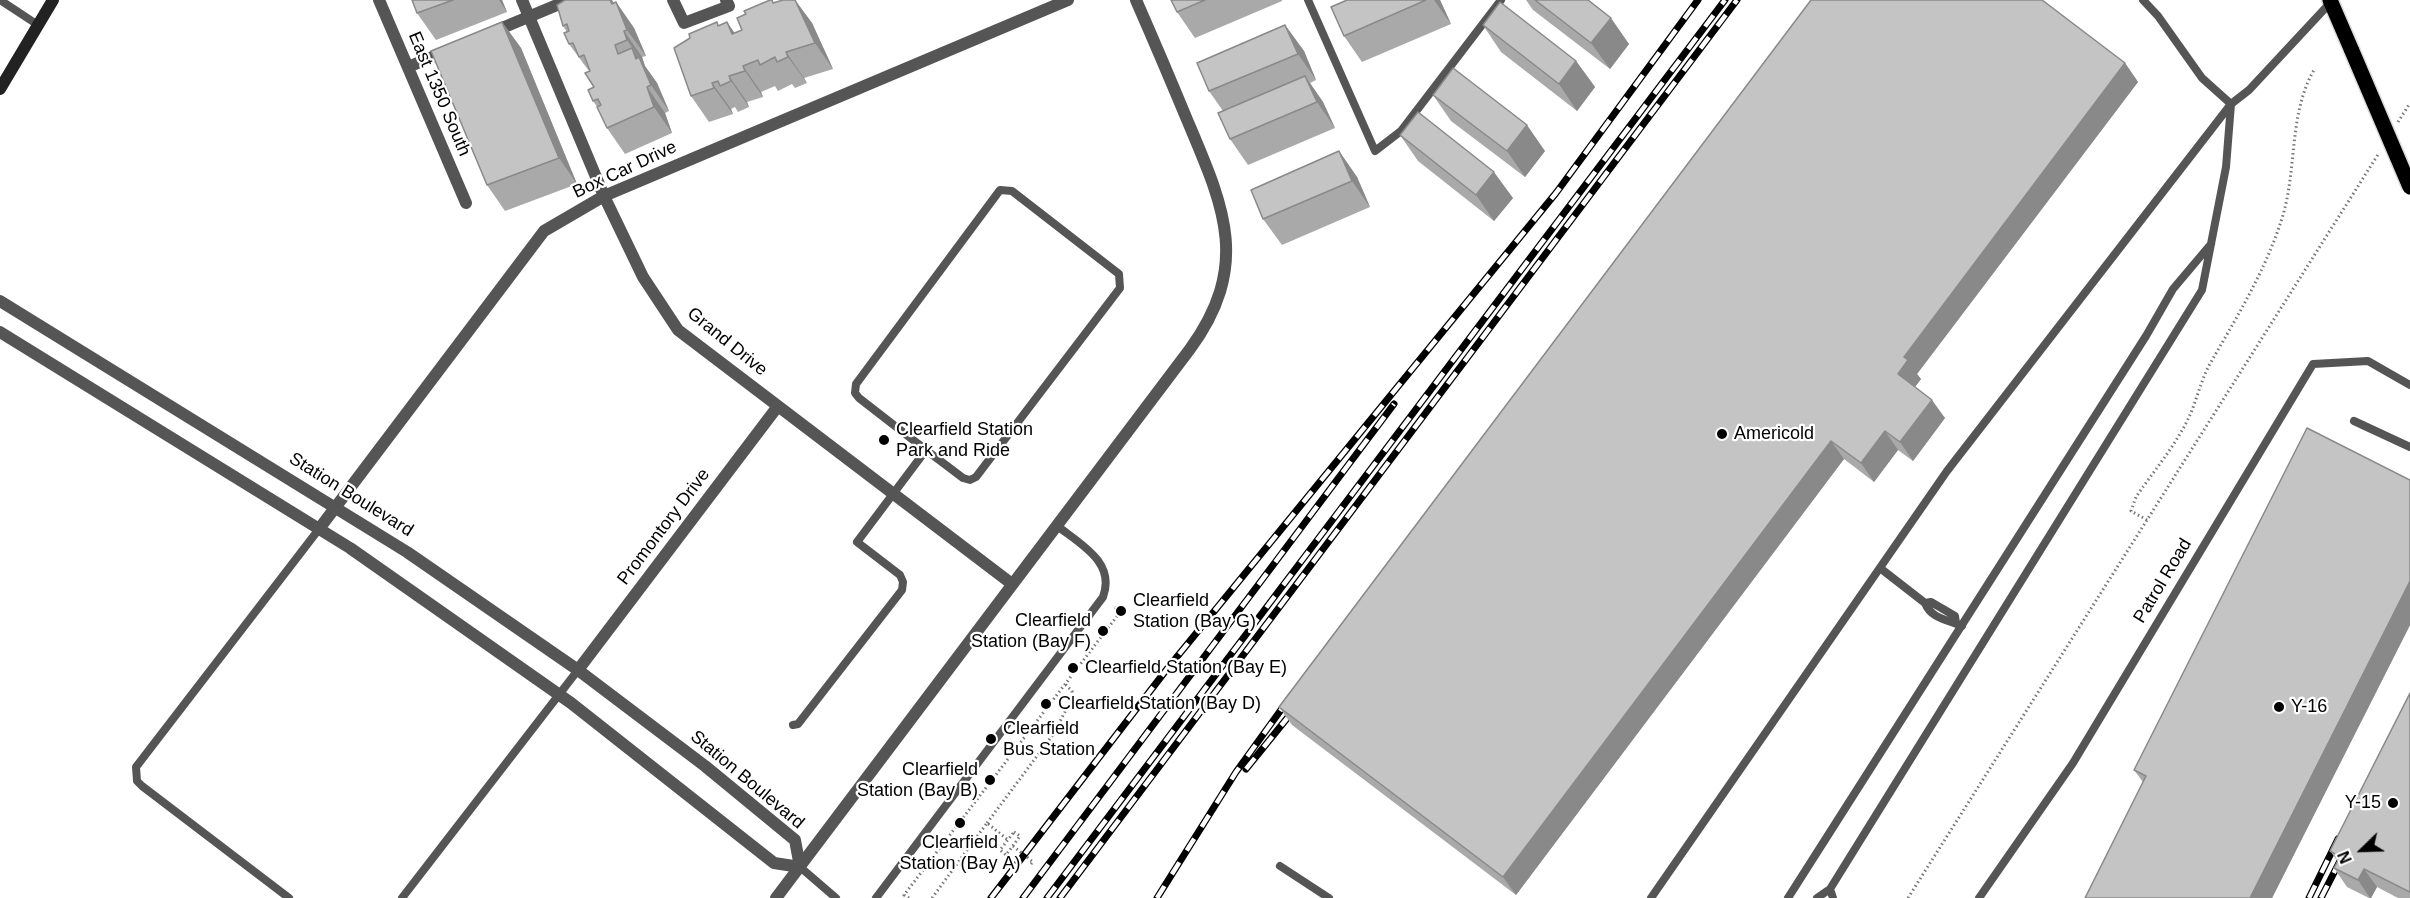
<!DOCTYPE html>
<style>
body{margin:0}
#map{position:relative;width:2410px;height:898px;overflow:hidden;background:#fff;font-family:Helvetica,sans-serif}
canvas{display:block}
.north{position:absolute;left:2332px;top:820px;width:60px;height:60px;-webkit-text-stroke:4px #fff;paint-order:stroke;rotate:247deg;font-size:16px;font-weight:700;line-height:24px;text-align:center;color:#000}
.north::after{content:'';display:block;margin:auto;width:21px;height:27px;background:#000;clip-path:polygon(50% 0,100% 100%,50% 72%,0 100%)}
</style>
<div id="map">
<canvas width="2410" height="898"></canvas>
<div class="north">N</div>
</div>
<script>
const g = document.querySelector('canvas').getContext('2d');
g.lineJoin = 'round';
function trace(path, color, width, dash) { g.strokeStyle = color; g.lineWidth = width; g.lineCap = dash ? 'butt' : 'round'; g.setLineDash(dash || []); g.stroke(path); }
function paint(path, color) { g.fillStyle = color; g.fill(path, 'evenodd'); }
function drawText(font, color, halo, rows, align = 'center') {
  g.font = font + ' Helvetica,sans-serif'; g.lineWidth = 4.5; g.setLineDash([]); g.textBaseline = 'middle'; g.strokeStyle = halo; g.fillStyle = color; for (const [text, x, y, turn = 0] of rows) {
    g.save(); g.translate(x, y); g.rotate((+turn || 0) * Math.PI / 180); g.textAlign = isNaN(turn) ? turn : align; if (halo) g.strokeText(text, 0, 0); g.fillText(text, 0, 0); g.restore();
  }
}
const path = new Path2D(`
 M2398,122L2410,103
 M2147,520L2131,511L2136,497C2153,472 2176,445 2189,417C2197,400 2201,379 2211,362C2238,315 2267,268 2283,215C2297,167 2289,113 2314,70
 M987,823L1052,736L1073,697L1072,691L1065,684
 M1014,832L1020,836L1006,855L1000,850Z
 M1013,846L1033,862L1029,866
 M909,898L904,895L1121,611L1112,606
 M932,898L987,823L1008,840
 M1908,898L2379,153`);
const service = new Path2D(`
 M0,0L38,25
 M1308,0L1375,151L1401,131L1501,0
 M2354,421L2410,447
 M1880,568L1925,603C1931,619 1949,620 1962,626
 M1925,603L1931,602L1955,616L1956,623
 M793,725L798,724L902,590L903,582L900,575L857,542L926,450L963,478L970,480L976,477L1120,288L1119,274L1012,191L1000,190L856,384L855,393L859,398L926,450
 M1280,866L1329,898
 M800,867L836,898
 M1830,889L1833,898
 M289,898L142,786L137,781L136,767L319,529
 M402,898L578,670
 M876,898L1103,597C1116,562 1080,544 1056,525
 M1651,898L1947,471L2231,104L2249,90L2331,2
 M1788,898L2146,336L2173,289L2211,244
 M1817,898L1830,889L2202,290L2226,167L2231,104L2202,78L2158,16L2143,0
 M1979,898L2073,763L2313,364L2368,361L2410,385`);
const minor = new Path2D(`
 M379,0L466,203
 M522,0L604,196L643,277L678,330L1012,584
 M673,0L684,23L729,6L726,0
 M490,33L569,0
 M408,67L449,50
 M0,301L407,552L578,670L705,766L795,840L800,867L774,863L571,703L350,548L0,332
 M319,529L544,231L604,196L1068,0
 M578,670L778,406`);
const tertiary = new Path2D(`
 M776,898L1190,349C1251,265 1224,207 1188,122C1171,81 1154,41 1136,0`);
const secondary = new Path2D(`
 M0,89L53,0`);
const primary = new Path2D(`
 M2330,0L2352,51`);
const rail = new Path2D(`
 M1246,769L1297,706
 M991,898L1167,669L1556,193L1698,0
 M1023,898L1394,404
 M1047,898L1725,0
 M1060,898L1737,0
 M1157,898L1236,772L1291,696
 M2309,898L2338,839
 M2321,898L2343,855`);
const primaryBridge = new Path2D(`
 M2352,51L2410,187`);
const wall = new Path2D(`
 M412,0H502L507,12L436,40L417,13Z
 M783,0H795L812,23L833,69L804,78L807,83L795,88L792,84L778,91L775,86L761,92L763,97L747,102L749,107L738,112L735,107L731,109L733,114L709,122L691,96L717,22L719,26L727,22L734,33L742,30L774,2Z
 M1171,0H1282V1L1195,38L1177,12Z
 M1347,0H1440L1451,24L1362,62L1344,36Z
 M1526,0H1588L1629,44L1610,69L1533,10Z
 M616,2L634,28L646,56L642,57L645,66L657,83L669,111L665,113L672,133L625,154L607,128L598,108L593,101L594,87L589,71L569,44L567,32L563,26Z
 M502,22L521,48L577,184L505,211L487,185Z
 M1285,25L1304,51L1316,80L1310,83L1323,102L1335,128L1248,165L1230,139L1223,111L1209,91Z
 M1483,25L1576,61L1595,87L1577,111L1501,52Z
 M2125,63L2138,82L1917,374L1921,379L1915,387L1945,418L1913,461L1898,450L1874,482L1844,459L1516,895L1292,725L1279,707Z
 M1433,95L1545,151L1525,177L1451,121Z
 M1400,135L1513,198L1494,221L1418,161Z
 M1339,151L1357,177L1370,207L1282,245L1263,219Z
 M2410,480V625L2272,898H2085L2143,782L2134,770Z
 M2410,693V898H2398L2377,887L2371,898H2369L2347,887L2334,868L2338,862L2330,851Z`);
const shadedWall = new Path2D(`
 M499,0H502L507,12Z
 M610,0H612L619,11L616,2L634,28L646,56L627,30Z
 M795,0L812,23L833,69L815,43Z
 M1434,0H1440L1451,24Z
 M1611,18L1629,44L1610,69L1591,43Z
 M502,22L521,48L577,184L559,158Z
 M727,22L745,48L732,34Z
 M1285,25L1304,51L1316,80L1298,54Z
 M624,31L642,57L645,66L627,40Z
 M632,48L657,83L669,111L651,85L636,59Z
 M786,52L804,78L807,83L788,57Z
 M1576,61L1595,87L1577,111L1559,84Z
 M2125,63L2138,82L1917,374L1921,379L1911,392L1898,374L1904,357Z
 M743,66L761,92L763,97L745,71Z
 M729,76L747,102L749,107L731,81Z
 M1305,76L1323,102L1335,128L1317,102Z
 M712,83L731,109L733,114L714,88Z
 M647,87L665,113L672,133L654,107Z
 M1527,125L1545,151L1525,177L1507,151Z
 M1339,151L1357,177L1370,207L1352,181Z
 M1494,172L1513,198L1494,221L1476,195Z
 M1932,400L1945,418L1913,461L1900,442Z
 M1885,431L1898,450L1874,482L1861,463Z
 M1831,441L1844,459L1516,895L1503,877Z
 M2410,581V625L2272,898H2250Z
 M2364,869L2377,887L2371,898H2370L2358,880Z`);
const building = new Path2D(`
 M412,0H453L417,13Z
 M565,0H610L612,4L616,2L627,30L624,31L627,40L615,45L618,54L632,48L636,59L639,57L651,85L647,87L654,107L607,128L597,107L601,105L598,99L593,101L588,90L594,87L585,73L590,71L584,55L579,57L573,43L569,44L564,33L569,31L567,24L563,26L557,5Z
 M770,0H772L773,3L783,0H795L815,43L786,52L788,57L777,62L775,57L760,65L758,60L743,66L745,71L729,76L731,81L720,86L718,81L712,83L714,88L691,96L674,48L690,38L689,34L717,22L718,26L727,22L732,34L742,30L737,18L746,14L744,11Z
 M1171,0H1205L1177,12Z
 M1347,0H1426L1344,36L1331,7Z
 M1535,0H1588L1611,18L1591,43Z
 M1811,0H2042L2125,63L1904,357L1908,360L1898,374L1932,400L1900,442L1885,431L1861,463L1831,441L1503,877L1279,707Z
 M1500,2L1576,61L1559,84L1483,25Z
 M502,22L559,158L487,185L431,51Z
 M1285,25L1298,54L1209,91L1197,63Z
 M1453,68L1527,125L1507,151L1433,95Z
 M1305,76L1317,102L1230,139L1218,113Z
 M1418,112L1494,172L1476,195L1400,135Z
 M1339,151L1352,181L1263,219L1251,190Z
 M2307,428L2410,480V581L2250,898H2085L2146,776L2134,770Z
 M2410,693V892L2364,869L2358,880L2334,868L2340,857L2330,851Z`);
const markers = [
 [1722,434,6,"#000"],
 [884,440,6,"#000"],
 [1121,611,6,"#000"],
 [1103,631,6,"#000"],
 [1073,668,6,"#000"],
 [1046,704,6,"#000"],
 [2279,707,6,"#000"],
 [991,739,6,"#000"],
 [990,780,6,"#000"],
 [2393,803,6,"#000"],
 [960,823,6,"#000"]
];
const streetNames = [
 ["East 1350 South",439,94,67],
 ["Box Car Drive",625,170,-25],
 ["Grand Drive",727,342,39],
 ["Station Boulevard",351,495,32],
 ["Promontory Drive",664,527,-53],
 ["Patrol Road",2163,581,-59],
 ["Station Boulevard",747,780,40]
];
const poiNames = [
 ["Clearfield Station",896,430],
 ["Park and Ride",896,451],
 ["Americold",1734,434],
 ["Clearfield",1133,601],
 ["Station (Bay G)",1133,622],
 ["Clearfield",1091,621,"right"],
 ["Station (Bay F)",1091,642,"right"],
 ["Clearfield Station (Bay E)",1085,668],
 ["Clearfield Station (Bay D)",1058,704],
 ["Y-16",2291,707],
 ["Clearfield",1003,729],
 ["Bus Station",1003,750],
 ["Clearfield",978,770,"right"],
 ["Station (Bay B)",978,791,"right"],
 ["Y-15",2381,803,"right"],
 ["Clearfield",960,843,"center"],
 ["Station (Bay A)",960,864,"center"]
];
trace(primary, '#dbdbdb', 18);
trace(path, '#777', 3, [1.5, 3]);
trace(service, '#555', 8);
trace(minor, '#555', 12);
trace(tertiary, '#555', 12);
trace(secondary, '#222', 12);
trace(primary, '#000', 15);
trace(rail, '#000', 7);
trace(rail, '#fff', 4.5, [14]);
trace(primaryBridge, '#dbdbdb', 18, []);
trace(primaryBridge, '#000', 15);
paint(wall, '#a9a9a9');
paint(shadedWall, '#898989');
paint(building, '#c4c4c4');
trace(building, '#898989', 1.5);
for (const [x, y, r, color] of markers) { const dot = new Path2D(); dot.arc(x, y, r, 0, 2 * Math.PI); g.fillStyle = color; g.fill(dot); trace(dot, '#fff', 2); }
drawText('18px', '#000', '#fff', streetNames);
drawText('18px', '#000', '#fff', poiNames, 'left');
</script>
